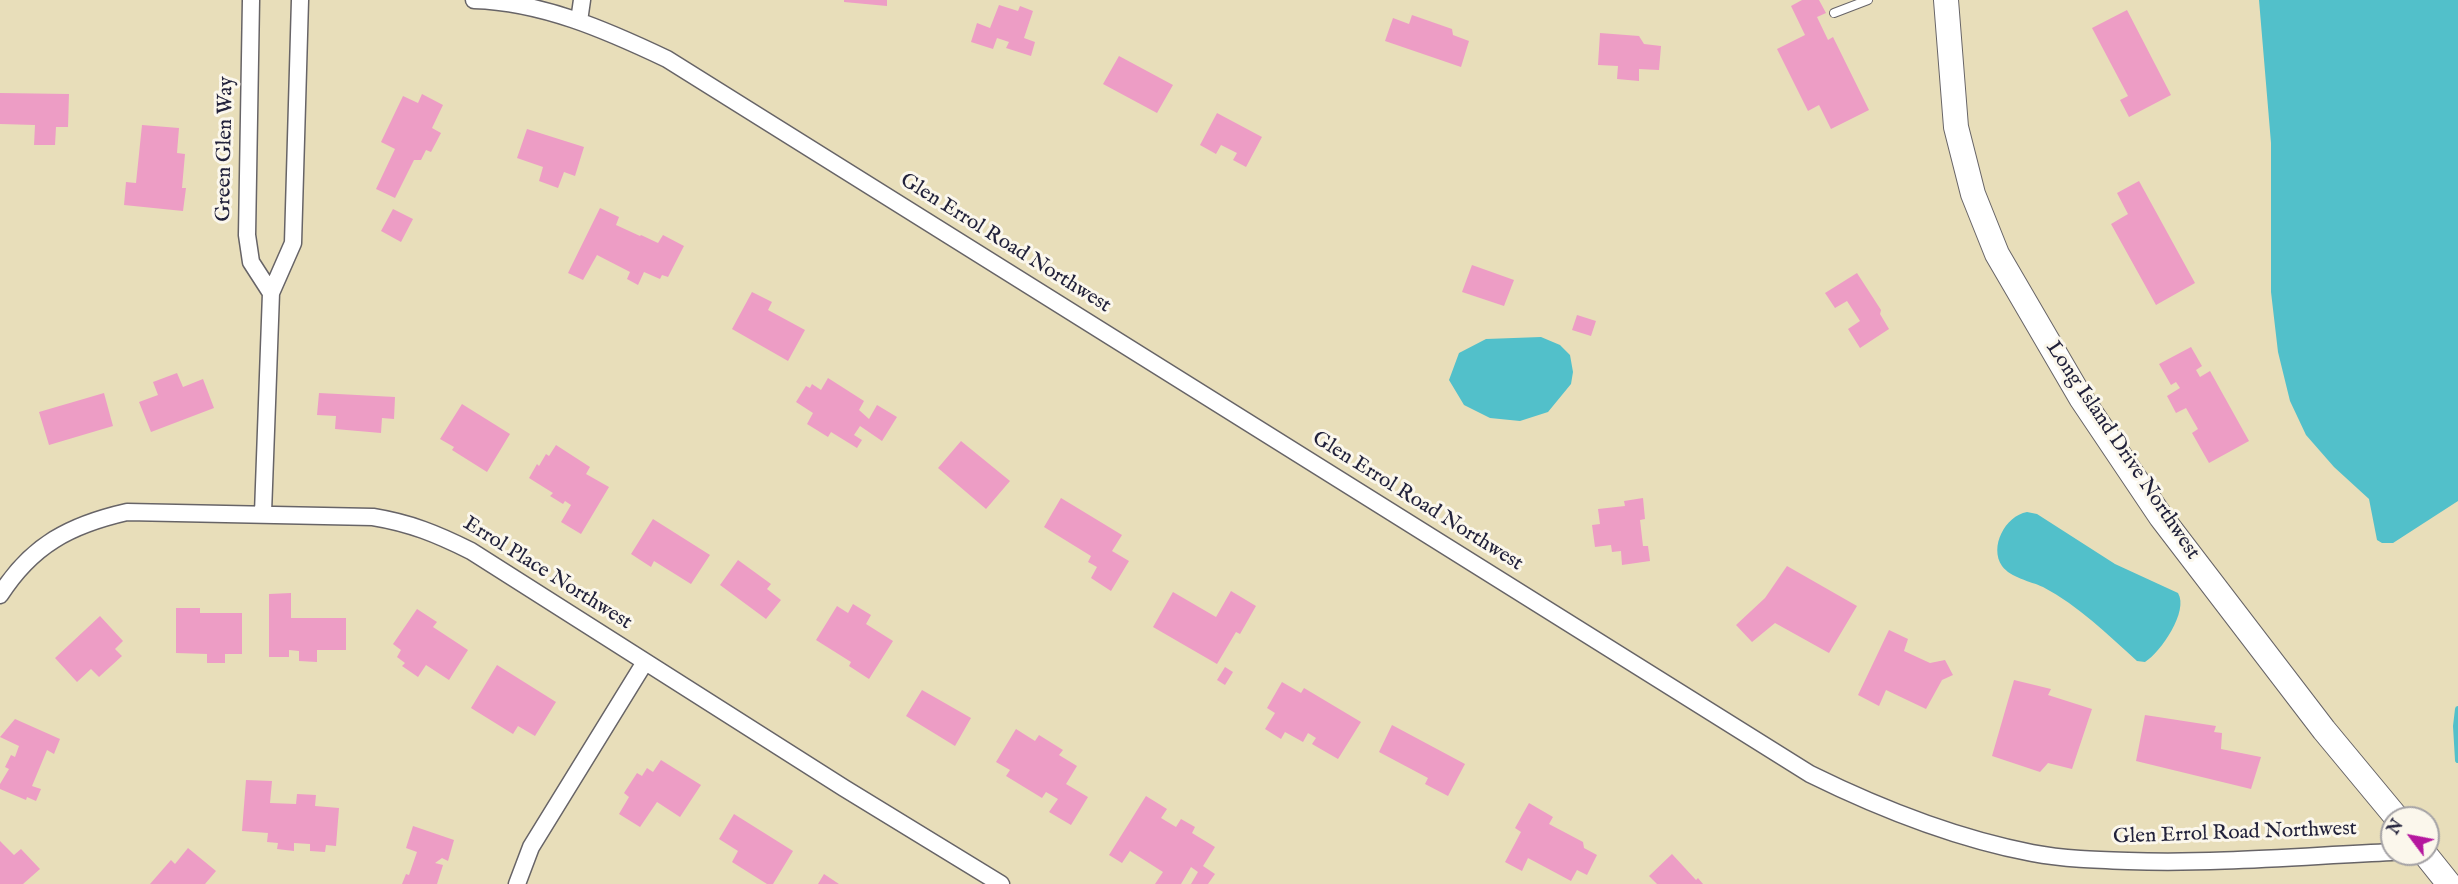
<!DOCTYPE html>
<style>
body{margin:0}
#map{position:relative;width:2458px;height:884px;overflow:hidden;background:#e8deba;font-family:"IM FELL English",serif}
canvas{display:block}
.north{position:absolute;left:2380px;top:806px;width:60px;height:60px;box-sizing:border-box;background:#fbf7ec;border:2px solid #a4a2a5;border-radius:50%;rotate:302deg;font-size:16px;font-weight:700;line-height:24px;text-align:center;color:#22223b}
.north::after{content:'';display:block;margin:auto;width:21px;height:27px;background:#b5179e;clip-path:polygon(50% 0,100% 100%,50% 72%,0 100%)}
</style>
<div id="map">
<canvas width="2458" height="884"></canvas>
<div class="north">N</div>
</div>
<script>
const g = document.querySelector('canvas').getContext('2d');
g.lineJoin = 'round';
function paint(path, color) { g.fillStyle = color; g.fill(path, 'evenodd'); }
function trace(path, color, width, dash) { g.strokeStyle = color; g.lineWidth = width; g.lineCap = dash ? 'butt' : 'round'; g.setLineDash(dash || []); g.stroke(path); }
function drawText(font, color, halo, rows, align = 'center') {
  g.font = font + ' "IM FELL English",serif'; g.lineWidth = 6; g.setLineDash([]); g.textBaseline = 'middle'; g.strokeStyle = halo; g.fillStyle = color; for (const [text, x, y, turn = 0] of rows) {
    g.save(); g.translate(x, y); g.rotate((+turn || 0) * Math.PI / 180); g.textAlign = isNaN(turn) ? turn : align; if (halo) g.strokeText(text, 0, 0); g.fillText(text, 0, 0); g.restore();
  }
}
const water = new Path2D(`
 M2259,0H2458V501L2393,543H2382L2377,540L2369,499L2334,467L2306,435L2290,401L2278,352L2271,292V143Z
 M1541,337L1560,345L1570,355L1573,372L1571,384L1548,412L1520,421L1490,418L1464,405L1449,380L1459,353L1486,339Z
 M2027,512L2037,514L2115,564L2178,593C2189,611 2161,652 2145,662L2137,661C2107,634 2079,606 2043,587C2030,581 2011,578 2002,566C1989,547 2005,516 2027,512Z`);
const stream = new Path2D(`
 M2458,709L2456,726L2458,760`);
const building = new Path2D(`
 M844,0H887V6L844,2Z
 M1802,0H1819L1826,13L1817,17L1828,40L1833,37L1869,110L1831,129L1819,105L1808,111L1777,49L1805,35L1791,6Z
 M999,5L1018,11L1020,6L1033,11L1024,38L1035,42L1031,56L1006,48L1009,42L997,38L993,49L971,42L977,23L990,28Z
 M2127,10L2171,95L2129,117L2120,100L2128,96L2092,28Z
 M1412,15L1452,29L1453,35L1469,41L1461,67L1385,41L1393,18L1409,24Z
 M1600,33L1639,36L1644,44L1661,46L1659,70L1639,69V81L1617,79L1618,66L1598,65Z
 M1119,56L1173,85L1157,113L1103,84Z
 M0,93L69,94L68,127H56L55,145H34L35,125L0,124Z
 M422,94L443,105L432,128L441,133L431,152L426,150L421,160H414L395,198L376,189L395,149L381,142L403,96L418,103Z
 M1217,113L1262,137L1246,167L1233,160L1237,153L1221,145L1216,154L1200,145Z
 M142,125L179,128L177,153L185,154L182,188H186L183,211L124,205L126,182L136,183Z
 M527,129L584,147L575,176L564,172L558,188L539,181L543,167L517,158Z
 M2139,181L2195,283L2156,305L2111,224L2128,214L2117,193Z
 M600,208L619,217L616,225L640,236L641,235L658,243L663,235L684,246L668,277L662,275L660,279L644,272L638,285L627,279L630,272L597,255L583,280L568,273Z
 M393,209L413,219L401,242L381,231Z
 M1472,265L1514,280L1504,306L1462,292Z
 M1857,273L1881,310L1880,314L1889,329L1860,348L1848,329L1860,321L1847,301L1835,308L1825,293Z
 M752,292L772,302L768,310L805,330L788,361L732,329Z
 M1577,315L1596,321L1591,336L1572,330Z
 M2191,347L2202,366L2196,370L2200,377L2210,371L2249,441L2209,463L2192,433L2198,429L2186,408L2176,413L2167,396L2180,388L2176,382L2171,385L2159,364Z
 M177,373L183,387L203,379L214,408L151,432L139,402L158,395L153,382Z
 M828,378L864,401L859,410L869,419L877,405L897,417L882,441L860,426L854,435L862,440L857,448L831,432L828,437L807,424L813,413L796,402L806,386L810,388L812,384L821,390Z
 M104,393L113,426L49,445L39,412Z
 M319,393L395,397L394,419L382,418L381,433L335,429L336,416L317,415Z
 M462,404L510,434L487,472L452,450L454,447L440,439Z
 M961,441L1010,481L986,509L938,468Z
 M556,445L590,467L586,474L609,487L581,534L561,522L571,505L565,501L563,504L550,496L553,493L529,478L537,464L539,466L546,454L549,456Z
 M1061,498L1122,535L1112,551L1129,561L1111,591L1091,578L1097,567L1088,562L1091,556L1044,527Z
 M1643,498L1645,519L1640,520L1643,546H1648L1650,561L1622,565L1621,551L1612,552L1611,545L1595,547L1592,525L1600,524L1598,509L1625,506L1624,501Z
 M653,519L710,555L691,584L654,561L651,567L631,554Z
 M738,560L771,584L767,589L781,600L766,619L720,585Z
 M1787,566L1857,606L1829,653L1775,623L1752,642L1736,625L1765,598Z
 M1231,591L1256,606L1240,634L1236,632L1217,664L1153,627L1173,592L1216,617Z
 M291,593V618H346V650H317V662L299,661V651L289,650V657H269V594Z
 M853,604L871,615L866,624L893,641L869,679L849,666L851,662L816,640L837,606L848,613Z
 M176,608H200V613H242V654H225V663H207V654L176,653Z
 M417,609L437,622L433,627L468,650L449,680L426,665L418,677L402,666L405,663L397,657L401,650L393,644Z
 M100,616L123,641L115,649L122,656L99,677L91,669L77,682L55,658Z
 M1889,630L1908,639L1904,651L1930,663L1945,660L1953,675L1942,680L1926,709L1886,690L1879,706L1858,695Z
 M497,665L556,702L535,736L518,726L513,734L471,708Z
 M1225,667L1233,672L1225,685L1217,680Z
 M2014,680L2051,689L2048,695L2092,709L2072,769L2048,763L2040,772L1992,756Z
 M1282,682L1301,693L1304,688L1361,722L1338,759L1312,744L1316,738L1308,733L1303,742L1285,732L1281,739L1265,729L1275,713L1267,708Z
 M922,690L971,718L955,746L906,716Z
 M2145,715L2216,726L2214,732L2222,733L2221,749L2261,757L2251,789L2136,761Z
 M15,719L60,739L54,754L47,750L32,786L41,789L36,801L27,797L26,800L0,789V784L9,769L5,767L11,755L15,757L19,746L0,737Z
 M1392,725L1465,764L1448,796L1425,784L1428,778L1379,752Z
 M1016,729L1035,741L1039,735L1063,750L1059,755L1077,766L1066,784L1088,797L1071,825L1049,812L1058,799L1046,792L1042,798L1006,776L1010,770L996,762Z
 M661,760L701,785L680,817L657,802L640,827L619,814L629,797L624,793L637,773L642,776L647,768L653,772Z
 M246,780L272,781L270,803L296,804L297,794L316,795L315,806L339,808L336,846L326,845L325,852L310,851V844L294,843V851L277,849L278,843L267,842L268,833L242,831Z
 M1146,796L1167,809L1161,818L1176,827L1181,819L1195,827L1192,833L1215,847L1203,866L1215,874L1208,884H1191L1198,872L1191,867L1181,884H1155L1163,872L1130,851L1122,863L1109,855Z
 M1529,803L1553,817L1549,824L1583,842L1584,848L1597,855L1587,875L1577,870L1571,881L1528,858L1522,871L1505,862L1521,832L1515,828Z
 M734,814L793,851L773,884H767L732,862L738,851L719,839Z
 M413,826L454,840L448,861L442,858L435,863L443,865L437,884H402L406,874L409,875L417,852L406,848Z
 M0,841L14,855L21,849L40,869L23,884H0Z
 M188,848L216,871L205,884H150L171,860L175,864Z
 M1672,854L1696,880L1698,878L1703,884H1657L1649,876Z
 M824,874L839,884H818Z`);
const lane = new Path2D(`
 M1834,13L1868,0`);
const street = new Path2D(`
 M251,0L247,235L251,262L271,293
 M474,0C542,2 606,30 667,59L1810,774C1881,809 1954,838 2032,853C2064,859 2096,860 2128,861C2216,864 2304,856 2392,852
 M579,21L582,0
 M263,513L271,293L293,243L300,0
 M0,595C32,545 70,525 127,512L373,517C410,523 437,534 471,551L844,788L1001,884
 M517,884L531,847L645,662`);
const secondary = new Path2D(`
 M1946,0L1956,127L1973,194L1997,254L2081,398L2161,517L2324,730L2397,818
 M2425,854L2449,884`);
const streetNames = [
 ["Green Glen Way",226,149,-89],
 ["Glen Errol Road Northwest",1005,244,32],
 ["Long Island Drive Northwest",2122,451,56],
 ["Glen Errol Road Northwest",1417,502,32],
 ["Errol Place Northwest",547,574,32],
 ["Glen Errol Road Northwest",2235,834,-2]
];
paint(water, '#52c0ca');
trace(stream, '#52c0ca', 6);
paint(building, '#ed9dc5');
trace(lane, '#676467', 10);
trace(street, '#676467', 19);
trace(secondary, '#676467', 26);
trace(lane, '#fff', 8);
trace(street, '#fff', 16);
trace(secondary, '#fff', 24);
drawText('21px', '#22223b', '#fbf7ec', streetNames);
</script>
